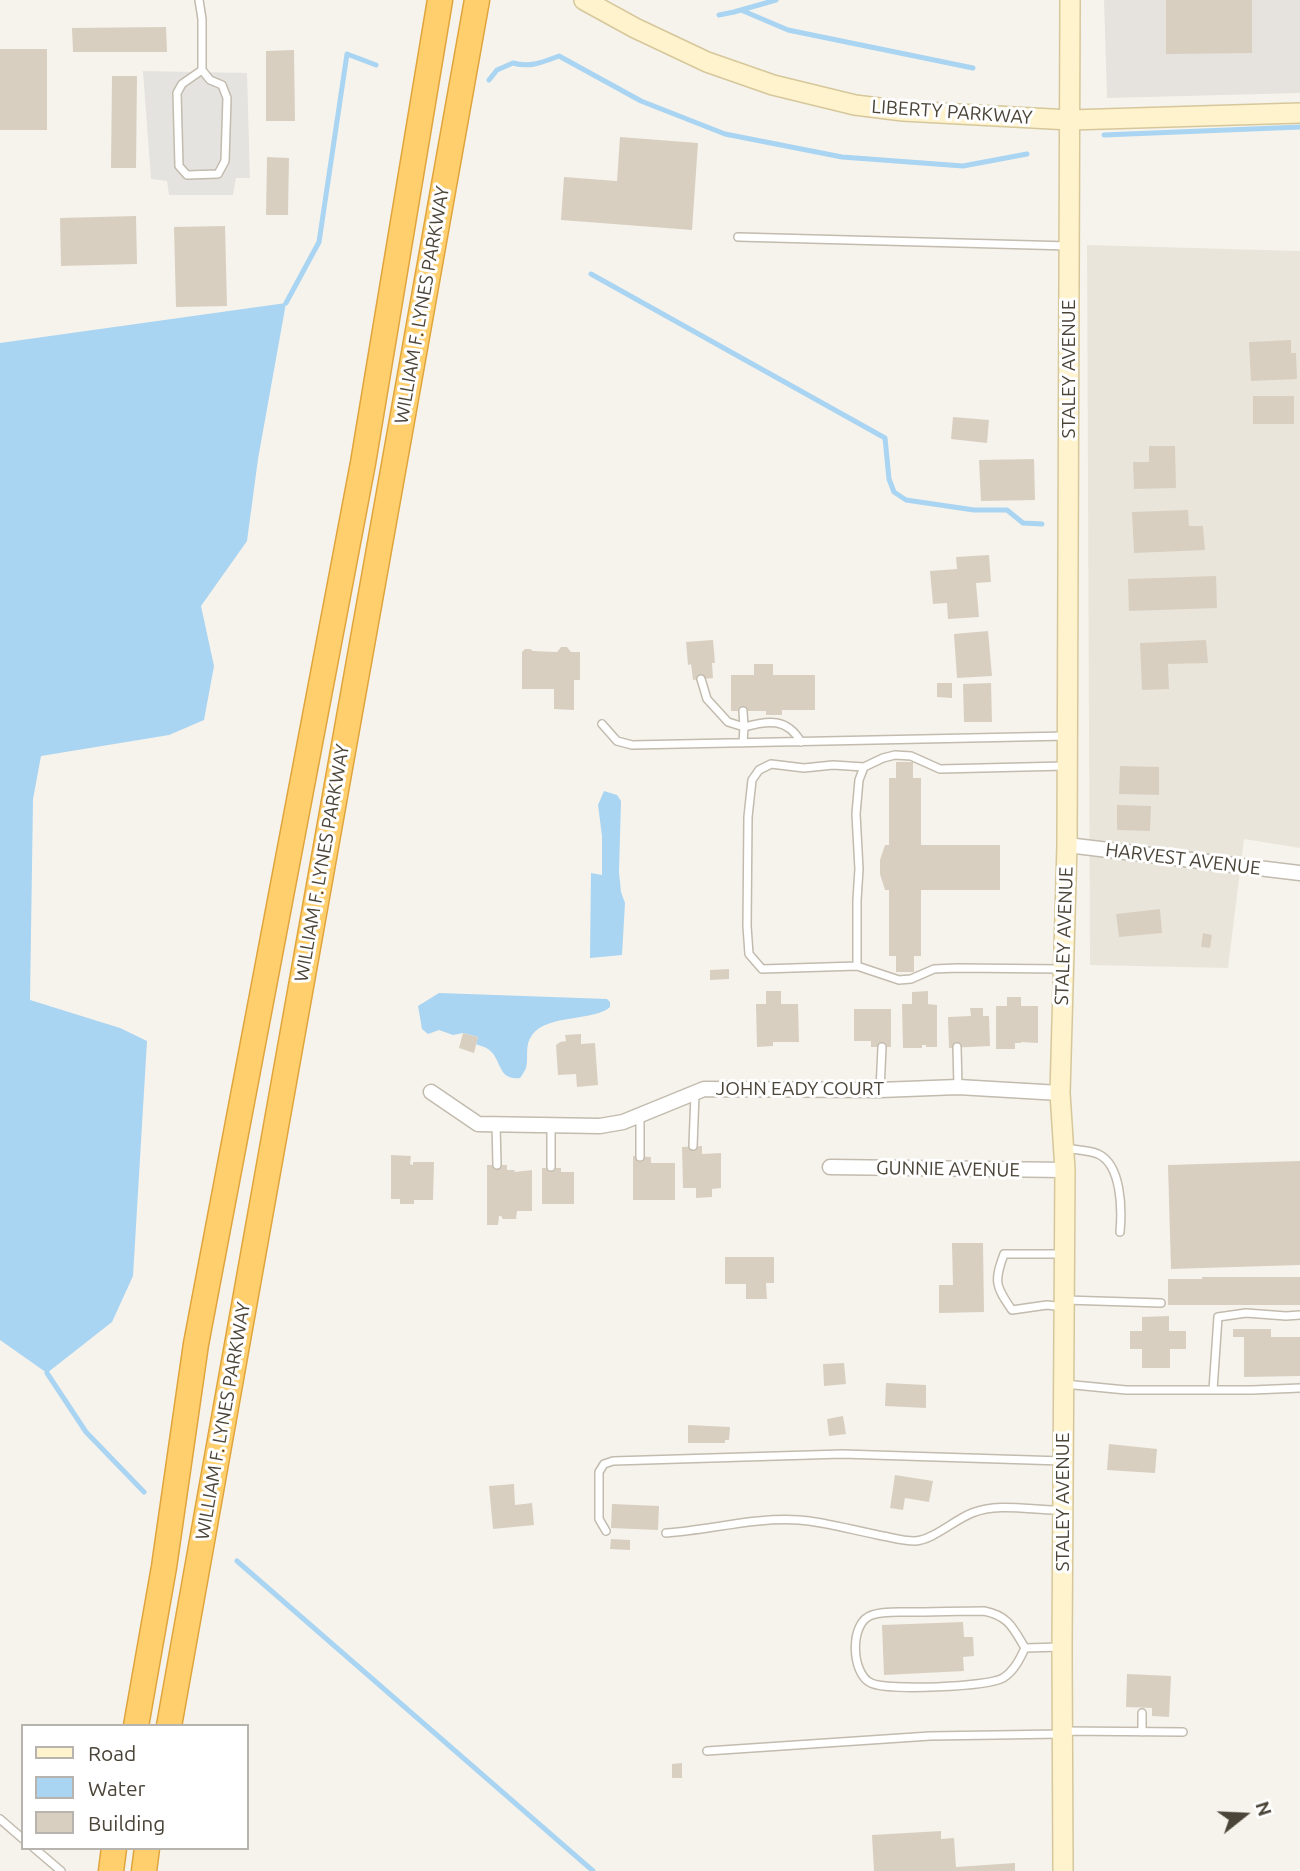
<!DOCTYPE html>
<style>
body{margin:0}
#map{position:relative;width:1300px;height:1871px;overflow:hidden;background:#f6f3ec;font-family:Ubuntu,sans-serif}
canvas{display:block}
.legend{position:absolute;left:21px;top:1724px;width:228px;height:126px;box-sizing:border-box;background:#fff;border:2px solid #b7b4b0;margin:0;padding:9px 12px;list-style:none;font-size:21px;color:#4b4439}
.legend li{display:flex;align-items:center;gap:14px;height:35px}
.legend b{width:35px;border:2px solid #b7b4b0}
.north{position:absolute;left:1209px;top:1780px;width:70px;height:70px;-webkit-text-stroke:5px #fff;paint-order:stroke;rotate:72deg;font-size:19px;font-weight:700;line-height:28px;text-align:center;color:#4b4439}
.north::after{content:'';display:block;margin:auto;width:24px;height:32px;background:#4b4439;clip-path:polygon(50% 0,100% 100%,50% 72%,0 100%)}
</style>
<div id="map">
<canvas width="1300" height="1871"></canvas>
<ul class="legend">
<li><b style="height:9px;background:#fff3cd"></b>Road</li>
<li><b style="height:19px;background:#a9d4f2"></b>Water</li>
<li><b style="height:19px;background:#d8cfc1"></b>Building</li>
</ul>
<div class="north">N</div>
</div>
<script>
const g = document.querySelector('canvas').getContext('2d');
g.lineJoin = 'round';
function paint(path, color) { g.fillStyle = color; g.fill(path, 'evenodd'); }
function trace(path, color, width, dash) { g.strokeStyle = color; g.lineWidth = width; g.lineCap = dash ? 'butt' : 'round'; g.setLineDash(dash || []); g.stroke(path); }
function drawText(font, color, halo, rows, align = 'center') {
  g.font = font + ' Ubuntu,sans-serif'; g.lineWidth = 6; g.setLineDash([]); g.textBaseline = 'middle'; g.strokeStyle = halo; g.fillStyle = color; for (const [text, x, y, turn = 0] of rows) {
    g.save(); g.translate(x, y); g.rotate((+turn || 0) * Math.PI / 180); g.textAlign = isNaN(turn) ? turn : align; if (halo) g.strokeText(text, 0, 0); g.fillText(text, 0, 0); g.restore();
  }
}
const residential = new Path2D(`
 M1087,245L1300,251V848L1244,839L1228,968L1090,965Z`);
const industrial = new Path2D(`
 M1104,0H1300V93L1107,98Z`);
const parking = new Path2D(`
 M143,71L247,73L250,178H236L233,195H169L167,181L151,179Z`);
const water = new Path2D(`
 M286,303L258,459L247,541L201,606L214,666L204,720L169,735L41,756L33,799L30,1000L120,1028L147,1041L133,1276L112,1322L47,1373L0,1340V343Z
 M604,791L617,795L621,801L619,872L621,892L625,903L622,955L590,958L591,873L602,875V836L598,805Z
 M439,993L607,999L610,1002V1007C596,1021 547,1014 532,1035C524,1046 529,1057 526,1068C526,1069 521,1077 520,1078C497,1081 502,1058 488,1049C484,1046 480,1046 476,1044L478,1037L463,1033L453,1035L439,1030L428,1034L422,1029L418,1006Z`);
const stream = new Path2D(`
 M741,10L788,30L973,68
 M719,15L734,12L776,0
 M489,80L497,70L513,63C530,68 543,62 559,56L641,101L725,134L842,157L963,166L1027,154
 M1104,135L1300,127
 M591,274L885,438L889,479L894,492L906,500L974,510H1007L1023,523L1042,524
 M286,303L319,242L347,54L376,65
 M47,1373L86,1432L144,1492
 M237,1561L593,1871`);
const building = new Path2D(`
 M1166,0H1252V53L1166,54Z
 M166,27L167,52H73L72,28Z
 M0,49H47V130H0Z
 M294,50L295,121H266V51Z
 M112,76H137L136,168H111Z
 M620,137L698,143L692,230L561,220L564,177L617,181Z
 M267,157L289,158L288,215H266Z
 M136,216L137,264L61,266L60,218Z
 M225,226L227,306L176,307L174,227Z
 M1291,340V353H1296L1297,379L1251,381L1249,342Z
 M1253,396H1294V424H1253Z
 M953,417L989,420L987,443L951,439Z
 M1149,446H1175L1176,488L1134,489L1133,462H1149Z
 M1034,459L1035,500L981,501L979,460Z
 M1188,510L1189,526H1203L1205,550L1134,553L1132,512Z
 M989,555L991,582L976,583L979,617L948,619L947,603L933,604L930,571L957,569L956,557Z
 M1216,576L1217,608L1129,611L1128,579Z
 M988,631L992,676L957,678L954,634Z
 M713,640L715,663H712L713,678L693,680L691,664L688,665L686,642Z
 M1206,640L1208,663L1168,664L1169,689L1142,690L1140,643Z
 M561,647H567L571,652H580V680H574V710L554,709V689H522V652L525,649H530L533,651L557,652Z
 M754,664H773V675H815V710H782V715H766V711H731V675H754Z
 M937,683H952V698L937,697Z
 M991,683L992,722H964L963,684Z
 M896,762H913V778H921V845H1000V890H921V956H914V972H896V956H889V890H885L880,874V860L885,845H889V778H896Z
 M1120,766L1159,767V795L1119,794Z
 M1117,805L1151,806L1150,831L1117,830Z
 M1160,909L1162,933L1119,937L1116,914Z
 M1203,933L1212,935L1210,948L1201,947Z
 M729,969V979L710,980V970Z
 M766,991H781V1004H798L799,1042H773V1046L757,1047L756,1004H766Z
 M928,991V1004L937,1005V1047H926V1045H922V1048H903L902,1004H912V992Z
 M1007,997H1021V1006H1038V1043L1021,1042V1043H1015V1049H996V1006H1007Z
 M970,1008H983V1016H989L990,1046L949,1048L948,1017L971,1016Z
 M854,1009H891V1047H871V1041H854Z
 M463,1033L478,1037L474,1053L459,1048Z
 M581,1034V1044L595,1043L598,1085L577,1087L576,1074L558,1075L556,1045L560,1042L566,1041L565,1035Z
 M702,1146V1154L721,1153V1188L712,1189V1197L696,1198V1188H683L682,1147Z
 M391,1155L411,1156L410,1164L413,1165V1162H434L433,1200H414V1204H400V1199H391Z
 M633,1156L651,1157V1163H675V1200H633Z
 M1300,1161V1265L1171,1269L1168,1165Z
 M487,1165H507V1170H515L514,1172L532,1170V1211H517L516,1219H503L501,1216H499L498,1225H487Z
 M542,1168H561V1172H574V1204H542Z
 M952,1243H983L984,1312L939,1313V1285H953Z
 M725,1257H774V1283H766L767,1299H746V1284H725Z
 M1202,1277H1300V1305H1168V1279H1202Z
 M1169,1316V1331H1186V1349H1170V1368H1142V1349H1130V1331H1142V1317Z
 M1233,1329H1271V1337H1300V1376L1244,1377V1337H1233Z
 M844,1363L846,1384L824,1386L823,1364Z
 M886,1383L926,1385V1408L885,1406Z
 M843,1416L846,1434L829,1436L827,1419Z
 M688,1425L730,1427L729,1440H725V1443H688Z
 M1109,1444L1157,1449L1155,1473L1107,1470Z
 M895,1475L933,1481L929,1502L905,1498L903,1510L890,1508Z
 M514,1484L515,1505L532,1503L534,1525L493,1529L489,1486Z
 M612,1504L659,1506L658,1530L611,1528Z
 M611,1539L630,1540V1550L610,1549Z
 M963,1622L964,1637H973L974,1656L963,1657L964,1671L884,1675L882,1625Z
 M1127,1674L1171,1676L1169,1717L1152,1716V1708L1126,1707Z
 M682,1763V1778H672V1764Z
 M941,1831V1839L954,1838L956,1867L1015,1863V1871H874L872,1835Z`);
const lane = new Path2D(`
 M199,0L202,19V70L210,80L222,85L227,98L225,161L218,174L187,175L179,166L177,93L182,84L202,70
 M738,237L1069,246
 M701,679L707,699L728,722L744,727L743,743
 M743,711L744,727C769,720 787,718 801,742
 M602,724L617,741L632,745L1067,736
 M857,966V900L859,869L856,814L859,780L864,767
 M1062,969L957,968L934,969L911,979L899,980L857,966L762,969L749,954L747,926L748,817L752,780L759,770L771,764L804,768L833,765L864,767L883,758L895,755L911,756L940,769L1065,766
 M957,1047L958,1087
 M880,1090L882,1047
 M640,1116V1157
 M496,1124L497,1165
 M693,1146L695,1094
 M1064,1148C1075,1150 1088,1150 1098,1154C1122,1165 1122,1210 1120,1232
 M551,1167V1125
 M1064,1254H1004C994,1281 995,1286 1012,1310L1047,1305L1064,1307
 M1065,1300L1161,1303
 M1064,1384L1126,1390H1252L1300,1388
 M1213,1390L1218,1317L1246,1313L1286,1316L1300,1315
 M606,1531L599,1519V1472L604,1464L613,1461L842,1454L1062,1461
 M666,1533C710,1530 755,1517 799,1520C826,1522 852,1530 878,1535C890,1537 902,1541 915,1541C933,1540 954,1520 972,1513C1000,1502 1033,1511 1062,1510
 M984,1611C1009,1616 1013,1628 1025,1648C1020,1659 1014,1671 1003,1678C987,1687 888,1691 871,1683C851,1674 849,1622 872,1615C883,1611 897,1612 909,1612C934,1612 959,1611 984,1611Z
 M1025,1648L1061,1647
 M1142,1713V1732
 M1063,1731L1183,1732
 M707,1751L930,1736L1062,1734
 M0,1819L23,1839
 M34,1848L61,1871`);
const street = new Path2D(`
 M1067,845L1300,873
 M431,1092L478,1124L600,1126L623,1122L704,1089L880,1090L958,1087L1060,1093
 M830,1167L1065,1170`);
const secondary = new Path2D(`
 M584,0L635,28L707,62L773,85L855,105L903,111L1070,120L1300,113
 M1063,1871L1062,1647L1065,1170L1060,1093L1067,845L1070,0`);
const highway = new Path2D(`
 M136,1726L164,1567L196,1344L363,463L440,0
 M169,1726L477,0
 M111,1871L114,1848
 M144,1871L147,1848`);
const streetNames = [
 ["LIBERTY PARKWAY",952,112,4],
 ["WILLIAM F. LYNES PARKWAY",422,305,-80],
 ["STALEY AVENUE",1069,369,-90],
 ["HARVEST AVENUE",1183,859,7],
 ["WILLIAM F. LYNES PARKWAY",322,863,-80],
 ["STALEY AVENUE",1064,936,-88],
 ["JOHN EADY COURT",800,1089],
 ["GUNNIE AVENUE",948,1169,1],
 ["WILLIAM F. LYNES PARKWAY",223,1421,-80],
 ["STALEY AVENUE",1063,1502,-90]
];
paint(residential, '#eae5da');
paint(industrial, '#e6e2dd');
paint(parking, '#e5e3e0');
paint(water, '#a9d4f2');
trace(stream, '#a9d4f2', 5);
paint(building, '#d8cfc1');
trace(lane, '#c2bbae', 10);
trace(street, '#c2bbae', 17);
trace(secondary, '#d6c79b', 22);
trace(highway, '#e0a43c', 27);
trace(lane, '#fff', 7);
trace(street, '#fff', 14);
trace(secondary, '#fff3cd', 19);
trace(highway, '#ffcf6e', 24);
drawText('19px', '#4b4439', '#fff', streetNames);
</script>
